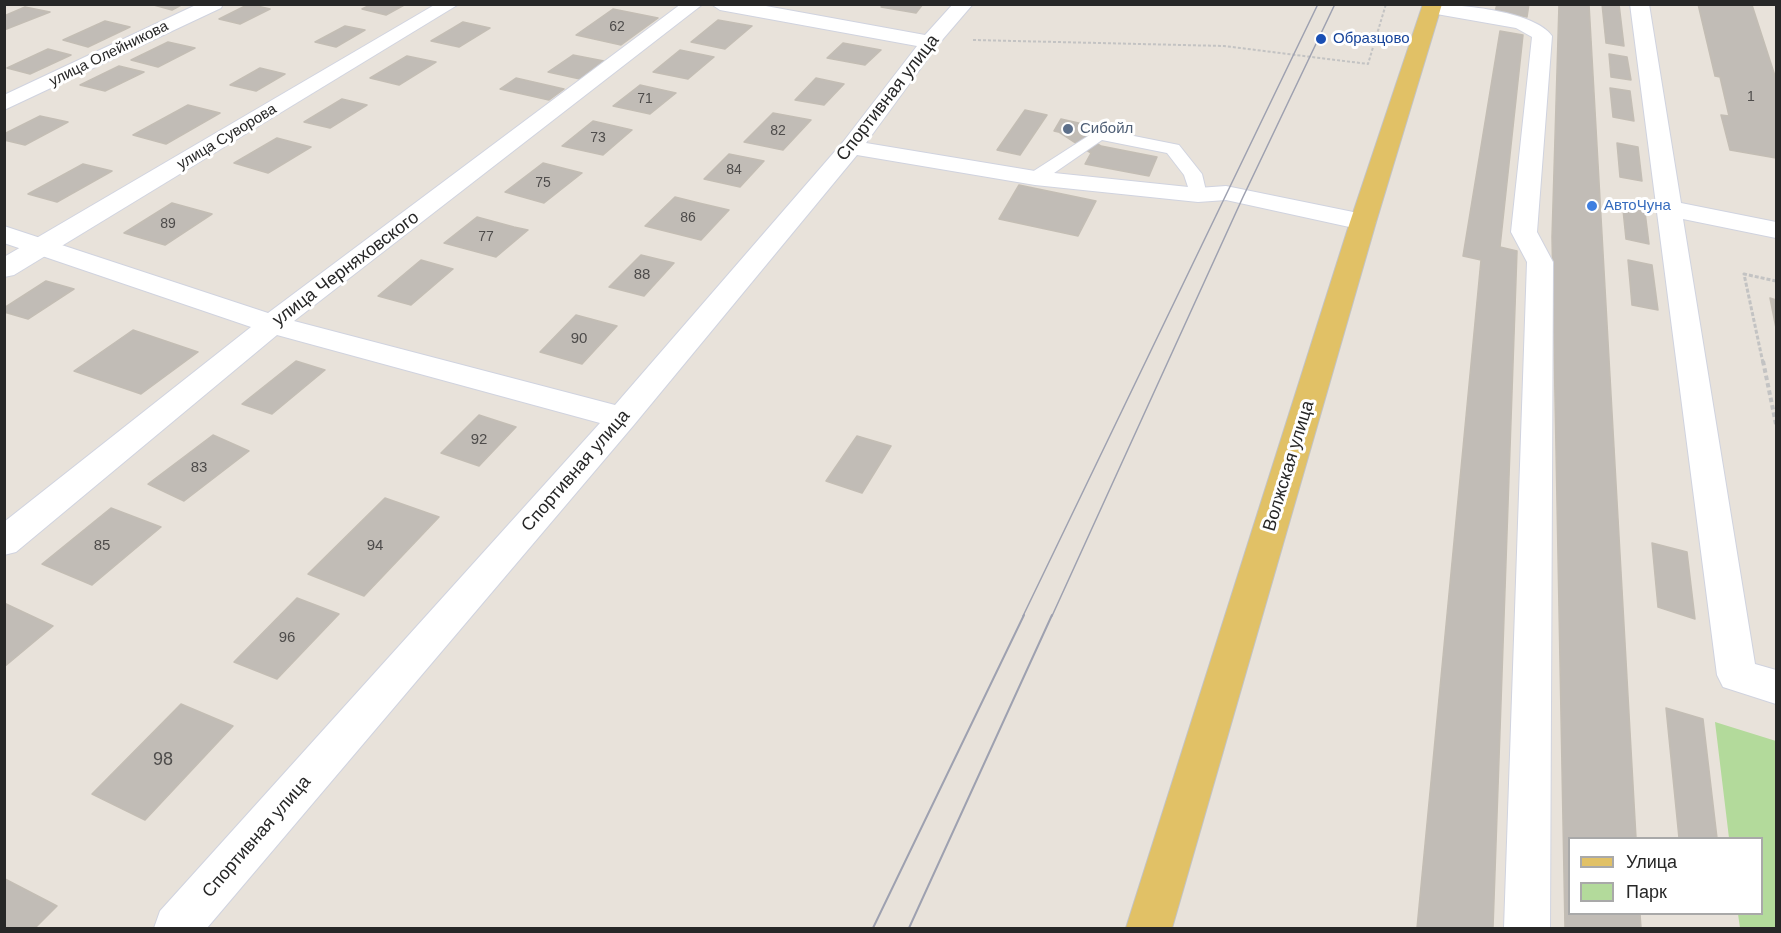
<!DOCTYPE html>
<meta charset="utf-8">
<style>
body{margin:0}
#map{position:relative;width:1781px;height:933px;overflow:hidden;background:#e8e2da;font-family:Helvetica,sans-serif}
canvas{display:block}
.frame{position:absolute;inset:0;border:6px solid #272727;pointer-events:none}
.legend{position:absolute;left:1568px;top:837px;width:195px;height:78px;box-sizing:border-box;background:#fff;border:2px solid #a9a9a9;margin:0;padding:8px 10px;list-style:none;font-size:18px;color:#272727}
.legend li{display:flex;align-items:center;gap:12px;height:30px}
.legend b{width:30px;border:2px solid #a9a9a9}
</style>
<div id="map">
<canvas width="1781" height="933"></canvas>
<div class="frame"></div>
<ul class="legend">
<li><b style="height:8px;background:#e1c166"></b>Улица</li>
<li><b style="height:16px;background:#b3da9b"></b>Парк</li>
</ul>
</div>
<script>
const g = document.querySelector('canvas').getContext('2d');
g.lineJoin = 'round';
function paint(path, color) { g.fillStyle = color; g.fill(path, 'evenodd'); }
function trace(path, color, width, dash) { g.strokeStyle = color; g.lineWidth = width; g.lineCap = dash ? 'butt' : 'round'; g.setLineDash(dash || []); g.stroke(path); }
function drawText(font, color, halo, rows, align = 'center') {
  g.font = font + ' Helvetica,sans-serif'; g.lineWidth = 6; g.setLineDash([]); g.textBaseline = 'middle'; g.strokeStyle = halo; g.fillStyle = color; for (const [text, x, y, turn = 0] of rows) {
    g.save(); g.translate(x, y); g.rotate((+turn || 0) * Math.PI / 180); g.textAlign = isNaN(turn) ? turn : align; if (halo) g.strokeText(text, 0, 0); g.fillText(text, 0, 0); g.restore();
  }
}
const green = new Path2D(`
 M1715,722L1776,741V928H1740L1738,914H1762V838H1729Z`);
const building = new Path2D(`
 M150,4H183L172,10Z
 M249,4L270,9L240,24L219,19Z
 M372,4H406L386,15L362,9Z
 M883,4H923L916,13L881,7Z
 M1497,4H1529L1527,17L1495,12Z
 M1559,4H1589L1636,838H1570V914H1640L1641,928H1565L1552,237Z
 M1602,4H1619L1624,46L1606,43Z
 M1698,4L1752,5L1776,79V158L1730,150L1721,115L1729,116L1720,77L1715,76Z
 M25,7L50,12L4,30V16Z
 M613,9L658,18L621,45L576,35Z
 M718,20L752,26L725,49L691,42Z
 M105,21L130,27L88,47L63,40Z
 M463,22L490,28L459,47L431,41Z
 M345,26L365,30L336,47L315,42Z
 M1500,31L1523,35L1500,247L1517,251L1493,928H1417L1481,260L1463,256Z
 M168,42L195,48L158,67L131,60Z
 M843,43L881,50L865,65L827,58Z
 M48,49L71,55L30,74L7,68Z
 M680,50L714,57L688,79L653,72Z
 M1609,54L1627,57L1631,80L1611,77Z
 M573,55L604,61L580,79L548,72Z
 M407,56L436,62L399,85L370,78Z
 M119,66L144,72L105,91L80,85Z
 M260,68L285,74L256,91L230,85Z
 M516,78L564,89L549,100L500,89Z
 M816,78L844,84L824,105L795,100Z
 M640,85L676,93L650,114L613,106Z
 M1610,88L1630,91L1634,121L1613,117Z
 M342,99L367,105L330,128L304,122Z
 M188,105L220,113L166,144L133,135Z
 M1025,110L1047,115L1020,155L997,150Z
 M773,113L811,120L783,150L744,142Z
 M40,116L68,122L25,145L4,140V134Z
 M1061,119L1083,124L1076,136L1054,131Z
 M593,121L632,130L603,155L562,146Z
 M1079,131L1101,146L1157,157L1149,176L1085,164L1091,153L1059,132L1076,136Z
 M277,138L311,147L268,173L234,163Z
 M1617,143L1638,147L1642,181L1620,177Z
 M729,154L764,161L740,187L704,179Z
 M543,163L582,173L544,203L505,192Z
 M83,164L112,171L57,202L28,194Z
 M1019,185L1096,201L1078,236L999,219Z
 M675,197L699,203L729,210L701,240L645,226Z
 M1622,200L1644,204L1649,244L1626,239Z
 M172,203L212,214L165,245L124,233Z
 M477,217L514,227L528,230L496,257L444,243Z
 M641,255L674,263L644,296L609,287Z
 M421,260L453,269L411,305L378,296Z
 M1628,260L1652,265L1658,310L1632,305Z
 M46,281L74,289L28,319L4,312V308Z
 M1770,298L1776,300V328Z
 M576,315L617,326L582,364L540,352Z
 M133,330L198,352L141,394L74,371Z
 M296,361L325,370L272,414L242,404Z
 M479,415L516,427L479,466L441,453Z
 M213,435L249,451L184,501L148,484Z
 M857,436L891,446L862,493L826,481Z
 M385,498L439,517L364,596L308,574Z
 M111,508L161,527L92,585L42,564Z
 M1652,543L1687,552L1695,619L1658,607Z
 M297,598L339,614L277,679L234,662Z
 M4,603L53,626L4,667Z
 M181,704L233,726L145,820L92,794Z
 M1666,708L1703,719L1717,838H1679Z
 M4,879H5L57,906L35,928H4Z`);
const pathFar2 = new Path2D(`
 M973,40L1224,46L1368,64L1386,4`);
const pathFar1 = new Path2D(`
 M1763,363L1744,274L1776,281`);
const path = new Path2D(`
 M1763,361L1776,424`);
const service = new Path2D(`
 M1099,129L1179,145L1202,174L1207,195L1198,200L1192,199L1184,175L1167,153L1102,140L1041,182H1029L1026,178L1029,174Z`);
const minor = new Path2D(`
 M198,4H223L221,8L4,110V95Z
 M681,4H703L294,321L615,405L843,142L917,46L720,10L711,4H755L925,35L953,4H973L937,46L866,143L1035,171L1198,188L1226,186L1363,214L1372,217L1376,222L1372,227L1363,230L1226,200L1198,202L1035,185L857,155L633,426L207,928H154L160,911L600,423L277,335L16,552L4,555V522L251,327L4,243V226L268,313Z
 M1425,4C1455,4 1534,10 1552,36L1537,232L1553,262L1550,928H1504L1527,262L1511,232L1532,37L1516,28L1425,12L1422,8Z
 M1630,4H1649L1681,203L1776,222V238L1683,219L1755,664L1776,670V704L1723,687L1717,675Z`);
const tertiary = new Path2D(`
 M436,4H459L14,275L4,277V257Z`);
const primary = new Path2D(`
 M1423,4H1442L1376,222L1172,928H1126L1350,222Z`);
const tramFar1 = new Path2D(`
 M1023,616L1318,4
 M1052,616L1243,197L1335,4`);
const tram = new Path2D(`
 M873,928L1024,615
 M909,928L1052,615`);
const markers = [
 [1321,39,6,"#1a4fb4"],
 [1068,129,6,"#5c6f8a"],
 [1592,206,6,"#3f7fe0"]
];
const farNumbernames = [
 ["62",617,27],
 ["1",1751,97],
 ["71",645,99],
 ["82",778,131],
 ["73",598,138],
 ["84",734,170],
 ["75",543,183],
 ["86",688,218],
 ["89",168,224],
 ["77",486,237]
];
const farTransitnames = [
 ["Образцово",1333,39]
];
const farStreetnames = [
 ["улица Олейникова",109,54,-26],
 ["улица Суворова",227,137,-31]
];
const farServicenames = [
 ["Сибойл",1080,129]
];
const farShopnames = [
 ["АвтоЧуна",1604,206]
];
const numberNames = [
 ["88",642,275],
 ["90",579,339],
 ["92",479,440],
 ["83",199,468],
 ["85",102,546],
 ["94",375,546],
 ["96",287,638]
];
const streetNames = [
 ["Спортивная улица",888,98,-52],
 ["улица Черняховского",346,269,-37],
 ["Волжская улица",1289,466,-73],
 ["Спортивная улица",576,471,-49],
 ["Спортивная улица",257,837,-49]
];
const nearNumbernames = [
 ["98",163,760]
];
paint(green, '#b3da9b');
paint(building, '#c1bcb6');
trace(building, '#c3bdb4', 1.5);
trace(service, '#d0d3df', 2);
trace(minor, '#d0d3df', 2);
trace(tertiary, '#d0d3df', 2);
trace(primary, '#c3c3c3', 2);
trace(pathFar2, '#c3c3c3', 2, [3, 2]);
trace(pathFar1, '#c3c3c3', 3, [4, 2]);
trace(path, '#c3c3c3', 4, [4.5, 3]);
paint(service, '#fff');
paint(minor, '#fff');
paint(tertiary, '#fff');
paint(primary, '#e1c166');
trace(tramFar1, '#9ea1b0', 1.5);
trace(tram, '#9ea1b0', 2);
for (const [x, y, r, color] of markers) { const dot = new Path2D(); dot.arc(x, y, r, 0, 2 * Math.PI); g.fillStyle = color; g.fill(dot); trace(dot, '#fff', 2); }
drawText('14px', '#4e4c4b', null, farNumbernames);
drawText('15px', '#164399', '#fff', farTransitnames, 'left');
drawText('15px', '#272727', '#fff', farStreetnames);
drawText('15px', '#4e5e75', '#fff', farServicenames, 'left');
drawText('15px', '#366cbe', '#fff', farShopnames, 'left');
drawText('15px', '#4e4c4b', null, numberNames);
drawText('18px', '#272727', '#fff', streetNames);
drawText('18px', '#4e4c4b', null, nearNumbernames);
</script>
